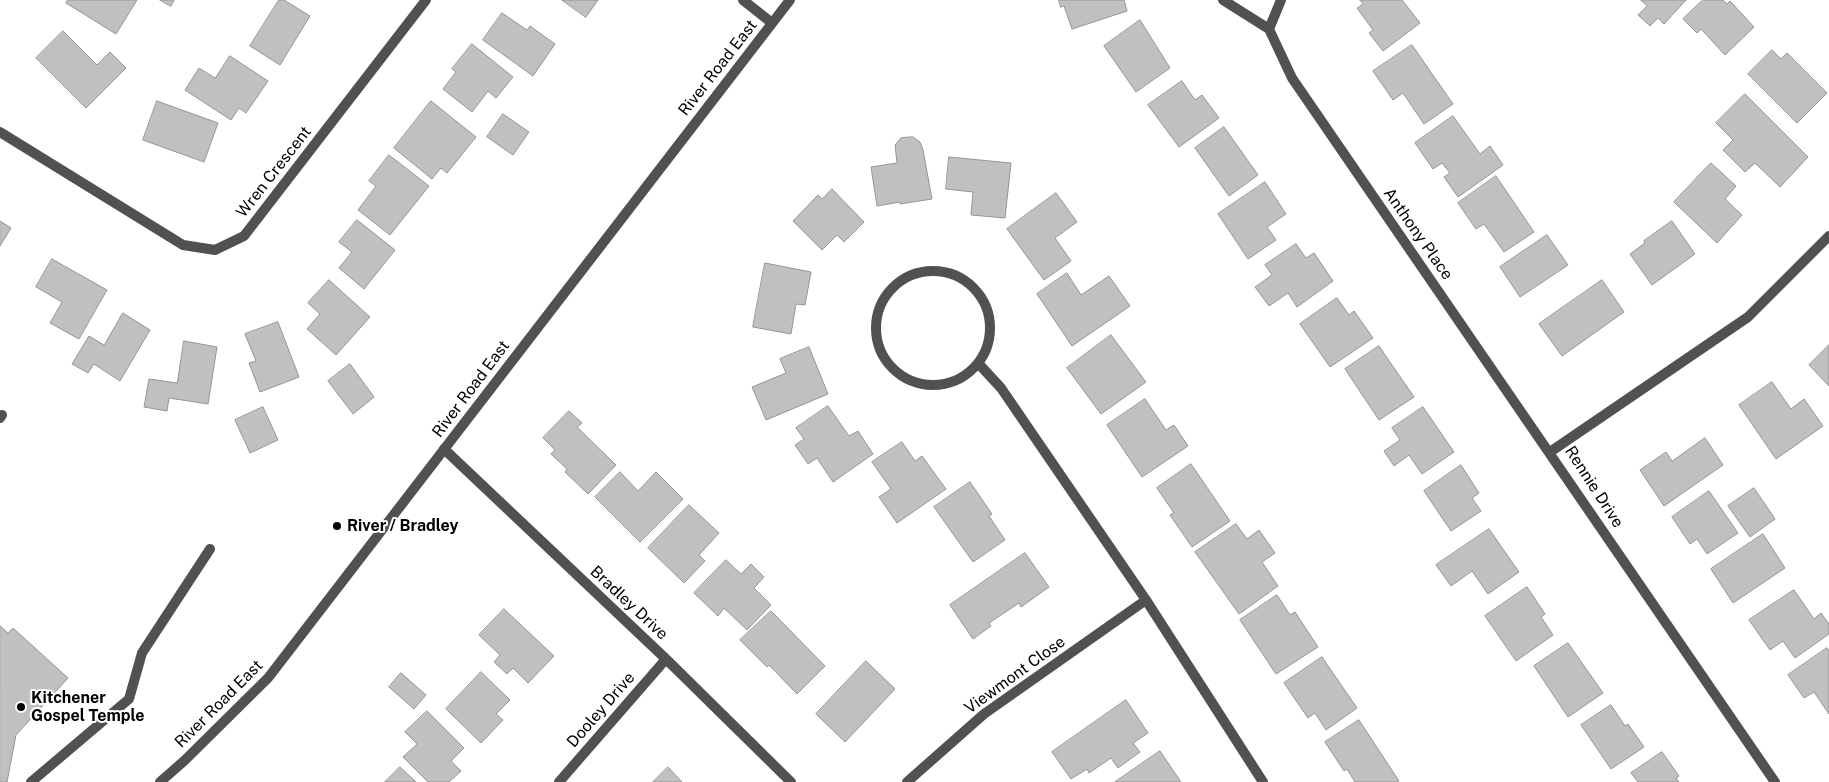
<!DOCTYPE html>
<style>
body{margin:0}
canvas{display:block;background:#fff}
</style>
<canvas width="1829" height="782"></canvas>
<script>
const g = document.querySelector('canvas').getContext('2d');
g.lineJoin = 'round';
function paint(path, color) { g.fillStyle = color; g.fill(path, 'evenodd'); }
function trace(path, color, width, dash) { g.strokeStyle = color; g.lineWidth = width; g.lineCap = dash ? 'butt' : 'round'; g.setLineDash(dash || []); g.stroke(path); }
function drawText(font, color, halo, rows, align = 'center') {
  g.font = font + ' "Public Sans",sans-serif'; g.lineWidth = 4; g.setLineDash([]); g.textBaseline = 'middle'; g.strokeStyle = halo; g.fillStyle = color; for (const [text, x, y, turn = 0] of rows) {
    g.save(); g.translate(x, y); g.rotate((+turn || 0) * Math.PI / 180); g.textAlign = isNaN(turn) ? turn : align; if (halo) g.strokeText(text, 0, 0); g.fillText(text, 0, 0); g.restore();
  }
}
const building = new Path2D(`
 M68,0H137L116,34L66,3Z
 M160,0H174L171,6Z
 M279,0H284L310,16L280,65L250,46Z
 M562,0H598L586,17Z
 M1059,0H1124L1127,11L1072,29L1064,6L1061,7Z
 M1360,0H1402L1420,23L1383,51L1369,33L1373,30L1357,8L1363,4Z
 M1641,0H1686L1664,24L1658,18L1650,26L1638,15L1647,6Z
 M1703,0H1723L1727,4L1730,1L1754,27L1725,55L1701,29L1697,33L1683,19Z
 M502,13L527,30L530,26L555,44L533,76L483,40Z
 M1140,20L1170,68L1136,92L1104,46Z
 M63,31L97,65L110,52L126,68L86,108L36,58Z
 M472,44L513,77L496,98L488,91L472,112L443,89L456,72L452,69Z
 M1412,45L1453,104L1424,124L1403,93L1393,100L1373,71Z
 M1772,50L1781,59L1787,53L1827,93L1797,123L1748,74Z
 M230,56L268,81L246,113L239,108L231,120L185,90L199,68L215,78Z
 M1182,81L1195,100L1202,95L1219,118L1179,147L1148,105Z
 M1745,94L1808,157L1780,187L1755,163L1745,172L1723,150L1733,140L1716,123Z
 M157,101L218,123L204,162L143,140Z
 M431,101L476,137L447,173L441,168L432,179L394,148Z
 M503,114L529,132L513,155L487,137Z
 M1453,116L1480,154L1490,146L1503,165L1458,197L1444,177L1450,173L1442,163L1433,169L1415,143Z
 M1224,127L1258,175L1229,196L1195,148Z
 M913,137L920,142L923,150L932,199L900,204V202L877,206L871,167L897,163L895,145L901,138Z
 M389,155L429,186L390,235L358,210L376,186L369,181Z
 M949,157L1011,163L1005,218L971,215L973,192L946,189Z
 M1711,163L1736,186L1725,199L1742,215L1717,243L1674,202Z
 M1496,176L1534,232L1504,252L1484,224L1476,229L1458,203Z
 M1265,182L1286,214L1267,227L1276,240L1248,259L1218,214Z
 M832,189L864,222L844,242L837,235L822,250L793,221L818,195L822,199Z
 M1056,193L1077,222L1055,238L1071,261L1044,280L1007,229Z
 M357,220L395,250L364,289L339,268L352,252L339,242Z
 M0,221L11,228L0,246Z
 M1672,221L1695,254L1652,285L1630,254L1645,243L1644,241Z
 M1547,235L1568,265L1520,297L1500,267Z
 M1296,244L1306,258L1314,253L1333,281L1297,307L1288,293L1269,306L1255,287L1272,275L1265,265Z
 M52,259L107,290L79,339L50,323L62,302L36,287Z
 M765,263L811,272L805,305L796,304L791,334L753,327Z
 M1067,273L1081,295L1109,276L1130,306L1072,346L1037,294Z
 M329,280L370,317L336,355L307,329L320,314L308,303Z
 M1602,280L1624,312L1562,356L1539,324Z
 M1337,298L1349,315L1354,311L1373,338L1330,367L1300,324Z
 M123,313L150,330L120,381L94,364L88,373L72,364L89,336L104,345Z
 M278,322L299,377L260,392L249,363L256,361L245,334Z
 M1111,335L1146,382L1101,414L1067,368Z
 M184,341L217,347L208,404L169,398L167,411L144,407L149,379L177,383Z
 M1829,345V386L1809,365Z
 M1379,346L1414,397L1379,420L1345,369Z
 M809,347L828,394L766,420L752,387L786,373L780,359Z
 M350,364L374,397L353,414L328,381Z
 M1772,382L1791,409L1804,399L1823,426L1776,459L1739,405Z
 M1145,399L1166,430L1174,425L1188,446L1142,477L1107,425Z
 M828,406L849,436L858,431L873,454L833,482L817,458L808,464L795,445L804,439L796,428Z
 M263,407L278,440L250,453L235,420Z
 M1423,407L1454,452L1422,474L1409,455L1394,466L1384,451L1400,440L1392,428Z
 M569,411L582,423L577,427L616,465L588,494L565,472L567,469L551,454L555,450L543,438Z
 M1705,438L1723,465L1664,506L1640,470L1666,452L1672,461Z
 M902,442L915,461L922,456L946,489L897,523L879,497L891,489L872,462Z
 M1191,464L1230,521L1192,547L1170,515L1174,513L1157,488Z
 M1461,465L1479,493L1472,498L1481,511L1451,531L1424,491Z
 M620,472L638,491L656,472L683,499L640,542L595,497Z
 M970,482L992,514L989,516L1005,540L973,562L934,507Z
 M1754,488L1775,519L1750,537L1728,506Z
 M1709,491L1738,533L1707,554L1697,539L1690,544L1672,517Z
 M689,505L719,533L699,555L705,561L684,583L648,548Z
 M1236,524L1247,539L1259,530L1275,553L1262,562L1278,586L1239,614L1195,552Z
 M1489,529L1519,572L1488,594L1472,571L1451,586L1436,565Z
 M1763,534L1785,568L1733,603L1711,569Z
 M1025,553L1049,587L1021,607L1019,603L989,623L991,626L973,639L950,605Z
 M726,560L741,574L751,564L764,577L754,588L771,605L747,630L724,608L718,616L694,593Z
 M1527,587L1545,614L1541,617L1553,635L1516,661L1485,616Z
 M1794,590L1814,619L1821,613L1829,624V634L1795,658L1783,641L1770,650L1749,620Z
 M1277,595L1290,615L1295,612L1318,647L1276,674L1240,620Z
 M504,609L554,656L528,683L513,668L507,674L494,662L500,655L479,635Z
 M771,611L825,666L797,694L769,665L767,667L740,640Z
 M0,626L8,633L13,628L68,678L16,735L7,782H0Z
 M1568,643L1603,693L1568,717L1534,666Z
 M1827,648L1829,651V714L1814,692L1804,698L1788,675Z
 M1322,657L1357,708L1326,730L1315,713L1308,718L1284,683Z
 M866,661L895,689L845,742L816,714Z
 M481,672L510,700L496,714L503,720L481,743L446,709Z
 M401,673L426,695L414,709L389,687Z
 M1126,700L1148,733L1133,743L1140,752L1118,768L1111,758L1089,773L1087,769L1071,779L1052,752Z
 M1611,705L1625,726L1628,724L1644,747L1611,769L1581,725Z
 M427,711L464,748L451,761L461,771L449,782H428L403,757L417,744L405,732Z
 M1359,720L1399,781L1397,782H1355L1347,769L1344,771L1325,742Z
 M1160,751L1181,782H1115Z
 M1662,752L1679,776L1676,778L1679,782H1638L1631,773Z
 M400,767L416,782H385Z
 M668,767L682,782H653Z`);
const service = new Path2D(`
 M0,418L2,415
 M31,782L129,699L142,653L210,549`);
const minor = new Path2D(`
 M743,0L772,23
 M1223,0L1269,29L1292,78L1775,782
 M1269,29L1281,0
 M0,132L183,245L215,250L244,236L426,0
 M876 328a57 57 0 1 1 114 0a57 57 0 1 1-114 0Z
 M978,363L1001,388L1146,600L1263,782
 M444,449L666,659L791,782
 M1550,452L1748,317L1829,236
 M559,782L666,659
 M907,782L984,714L1146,600`);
const tertiary = new Path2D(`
 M160,782L184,761L268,678L790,0`);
const markers = [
 [337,526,5,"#000"],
 [21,707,5,"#000"]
];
const streetNames = [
 ["River Road East",718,68,-52],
 ["Wren Crescent",274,172,-52],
 ["Anthony Place",1418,234,55],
 ["River Road East",471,389,-53],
 ["Rennie Drive",1594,487,57],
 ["Bradley Drive",629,603,43],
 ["Viewmont Close",1015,675,-36],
 ["River Road East",219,704,-45],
 ["Dooley Drive",601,710,-49]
];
const poiNames = [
 ["River / Bradley",347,526],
 ["Kitchener",31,698],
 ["Gospel Temple",31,716]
];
paint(building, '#c0c0c0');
trace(building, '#959595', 1);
trace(service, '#515151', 10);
trace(minor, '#515151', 10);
trace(tertiary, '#515151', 10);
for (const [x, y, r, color] of markers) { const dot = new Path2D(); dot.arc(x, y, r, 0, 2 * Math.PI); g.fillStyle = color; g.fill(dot); trace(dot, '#fff', 2); }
drawText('16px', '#000', '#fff', streetNames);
drawText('bold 16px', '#000', '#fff', poiNames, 'left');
</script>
